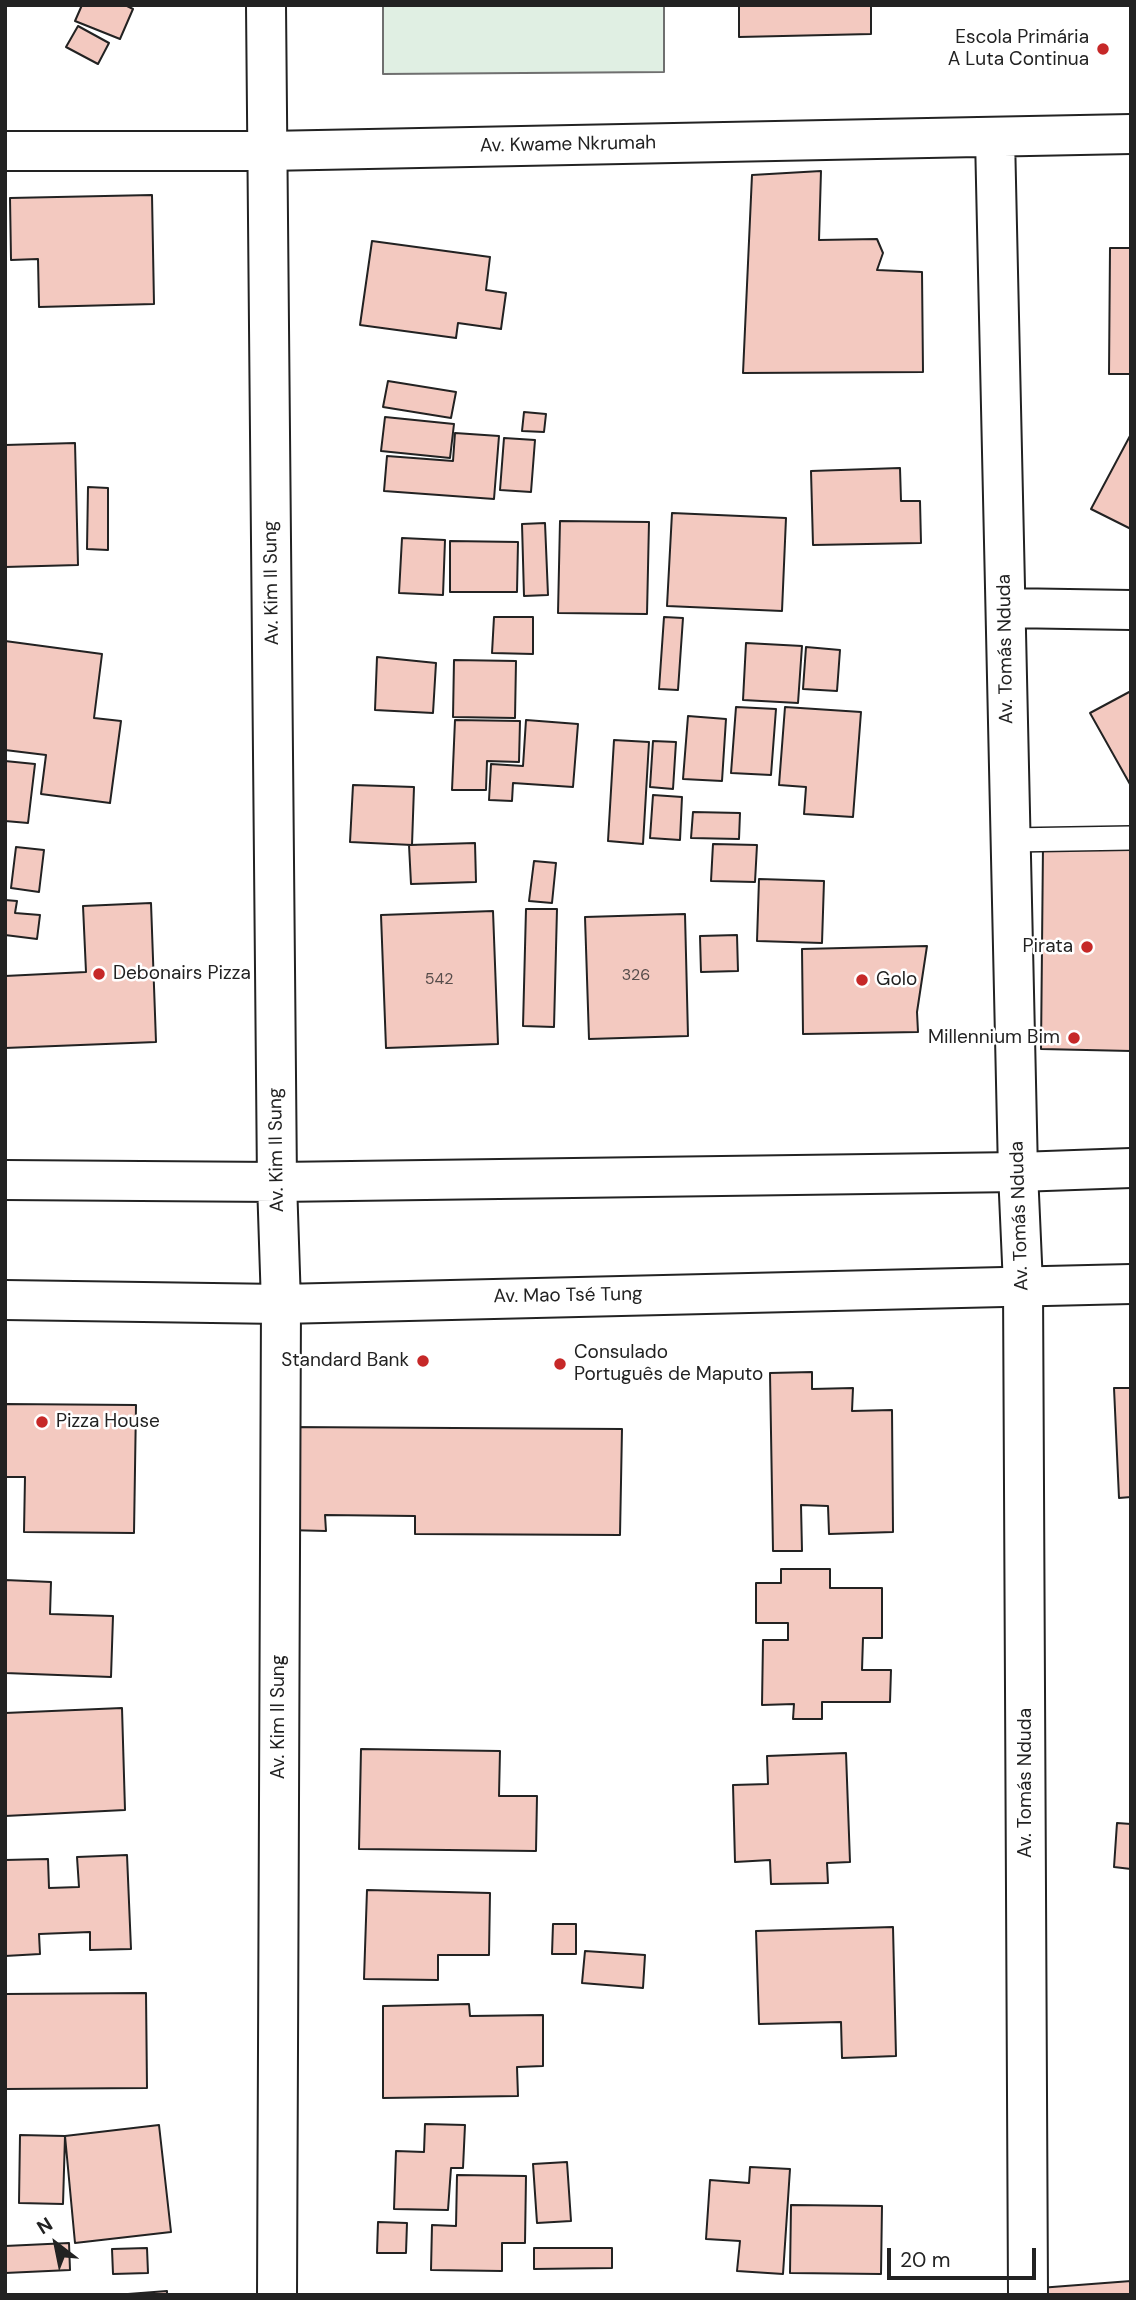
<!DOCTYPE html>
<meta charset="utf-8">
<style>
body{margin:0}
#map{position:relative;width:1136px;height:2300px;overflow:hidden;background:#fff;font-family:"DM Sans",sans-serif}
canvas{display:block}
.frame{position:absolute;inset:0;border:7px solid #222;pointer-events:none}
.north{position:absolute;left:21px;top:2209px;width:70px;height:70px;-webkit-text-stroke:5px #fff;paint-order:stroke;rotate:328deg;font-size:19px;font-weight:700;line-height:28px;text-align:center;color:#222}
.north::after{content:'';display:block;margin:auto;width:24px;height:32px;background:#222;clip-path:polygon(50% 0,100% 100%,50% 72%,0 100%)}
.scale{position:absolute;left:887px;top:2248px;width:149px;height:32px;box-sizing:border-box;border:4px solid #222;border-top:0;padding-left:9px;font-size:21px;line-height:24px;white-space:nowrap;color:#222;-webkit-text-stroke:5px #fff;paint-order:stroke}
</style>
<div id="map">
<canvas width="1136" height="2300"></canvas>
<div class="frame"></div>
<div class="north">N</div>
<div class="scale">20 m</div>
</div>
<script>
const g = document.querySelector('canvas').getContext('2d');
g.lineJoin = 'round';
function paint(path, color) { g.fillStyle = color; g.fill(path, 'evenodd'); }
function trace(path, color, width, dash) { g.strokeStyle = color; g.lineWidth = width; g.lineCap = dash ? 'butt' : 'round'; g.setLineDash(dash || []); g.stroke(path); }
function drawText(font, color, halo, rows, align = 'center') {
  g.font = font + ' "DM Sans",sans-serif'; g.lineWidth = 5; g.setLineDash([]); g.textBaseline = 'middle'; g.strokeStyle = halo; g.fillStyle = color; for (const [text, x, y, turn = 0] of rows) {
    g.save(); g.translate(x, y); g.rotate((+turn || 0) * Math.PI / 180); g.textAlign = isNaN(turn) ? turn : align; if (halo) g.strokeText(text, 0, 0); g.fillText(text, 0, 0); g.restore();
  }
}
const green = new Path2D(`
 M383,5H664V72L383,74Z`);
const building = new Path2D(`
 M82,5H125L133,9L120,39L75,21Z
 M739,5H871V34L739,37Z
 M78,26L109,43L98,64L66,47Z
 M821,171L819,240L877,239L883,253L877,270L922,272L923,372L743,373L752,175Z
 M152,195L154,304L39,307L38,259L11,260L10,198Z
 M372,241L490,257L486,290L506,293L501,329L458,323L456,338L360,325Z
 M1110,248H1131V374H1109Z
 M388,381L456,392L451,418L383,407Z
 M524,412L546,414L544,432L522,431Z
 M385,417L454,424L450,458L381,451Z
 M455,433L499,436L494,499L384,491L387,456L453,461Z
 M1131,434V529L1091,509Z
 M504,438L535,440L531,492L500,490Z
 M75,443L78,565L5,567V445Z
 M900,468L901,501H920L921,543L813,545L811,471Z
 M88,487L108,488V550L87,549Z
 M672,513L786,518L782,611L667,606Z
 M560,521L649,522L647,614L558,613Z
 M545,523L548,595L524,596L522,524Z
 M402,538L445,540L443,595L399,593Z
 M450,541L518,542L517,592H450Z
 M494,617H533V654L492,653Z
 M664,617L683,618L678,690L659,689Z
 M5,641L102,654L94,718L121,721L110,803L41,794L46,755L5,750Z
 M746,643L802,646L798,703L743,700Z
 M806,647L840,650L837,691L803,689Z
 M377,657L436,663L433,713L375,710Z
 M454,660L516,661L515,718L453,717Z
 M1131,691V786L1090,713Z
 M736,707L776,709L771,775L731,773Z
 M785,707L861,712L853,817L804,814L806,787L779,785Z
 M688,716L726,719L722,781L683,779Z
 M455,720L520,721L519,762L487,761L486,790H452Z
 M526,720L578,724L573,787L513,783L512,801L489,800L491,764L523,766Z
 M614,740L649,742L643,844L608,841Z
 M653,741L676,742L673,789L650,787Z
 M5,761L35,764L28,823L5,821Z
 M353,785L414,787L412,845L350,842Z
 M653,795L682,797L680,840L650,838Z
 M693,812L740,813L739,839L691,838Z
 M475,843L476,882L411,884L409,845Z
 M713,844L757,845L755,882L711,881Z
 M1043,845H1131V1051L1041,1049Z
 M16,847L44,850L39,892L11,888Z
 M534,861L556,863L552,903L529,901Z
 M759,879L824,881L822,943L757,941Z
 M5,900L17,901L15,913L40,915L37,939L5,935Z
 M151,903L156,1042L5,1048V976L86,972L83,906Z
 M526,909H557L554,1027L523,1026Z
 M493,911L498,1044L386,1048L381,915Z
 M685,914L688,1036L589,1039L585,917Z
 M737,935L738,971L701,972L700,936Z
 M927,946L917,1012L918,1032L803,1034L802,949Z
 M812,1372V1389L853,1388L852,1411L892,1410L893,1532L829,1534L828,1506L801,1505L802,1551H773L770,1373Z
 M1114,1388H1131V1497L1119,1498Z
 M5,1404L136,1405L134,1533L24,1532L25,1477H5Z
 M288,1427L622,1429L620,1535L415,1534V1516L325,1515L326,1531L286,1530Z
 M781,1569H830V1588H882V1638H863L862,1670H891L890,1702H822V1719H793L794,1704L762,1705L763,1640H788V1623H756V1583H781Z
 M5,1580L51,1582L50,1614L113,1616L111,1677L5,1673Z
 M122,1708L125,1810L5,1816V1713Z
 M361,1749L500,1751L499,1796H537L536,1851L359,1849Z
 M846,1753L850,1862L827,1863L828,1883L771,1884L770,1860L735,1862L733,1785L768,1784L767,1756Z
 M1117,1823L1131,1824V1869L1114,1867Z
 M127,1855L131,1949L90,1950V1932L39,1934L40,1954L5,1956V1860L48,1859L49,1888L79,1887L77,1857Z
 M367,1890L490,1893L489,1955H438V1980L364,1979Z
 M553,1924H576V1954H552Z
 M893,1927L896,2056L842,2058L841,2022L759,2024L756,1931Z
 M585,1951L645,1955L643,1988L582,1983Z
 M146,1993L147,2088L5,2089V1994Z
 M469,2004L470,2016L543,2015V2066L517,2067L518,2096L383,2098V2006Z
 M425,2124L465,2125L463,2168H451L448,2210L394,2209L396,2151L424,2152Z
 M159,2125L171,2232L75,2243L65,2136Z
 M20,2135L65,2136L63,2204L19,2203Z
 M567,2162L571,2221L537,2223L533,2164Z
 M750,2167L790,2169L783,2274L737,2271L740,2241L706,2239L710,2180L749,2183Z
 M457,2175L526,2176L525,2243H502V2271L431,2270L432,2225L456,2226Z
 M791,2205L882,2206L881,2274L790,2273Z
 M378,2222L407,2223L406,2253H377Z
 M69,2243L70,2270L5,2273V2246Z
 M147,2248L148,2273L113,2274L112,2249Z
 M534,2248H612V2268L534,2269Z
 M1131,2281V2295H1039V2288Z
 M167,2291V2295H115Z`);
const lane = new Path2D(`
 M1010,840L1131,838`);
const street = new Path2D(`
 M995,137L1018,1172L1023,1285L1028,2295
 M5,151H267L1131,134
 M1006,608L1131,610
 M277,2295L281,1304`);
const secondary = new Path2D(`
 M266,5L277,1182L281,1304
 M5,1180L277,1182L1018,1172L1131,1168
 M5,1300L281,1304L1131,1284`);
const markers = [
 [1103,49,7,"#c62828"],
 [1087,947,7,"#c62828"],
 [99,974,7,"#c62828"],
 [862,980,7,"#c62828"],
 [1074,1038,7,"#c62828"],
 [423,1361,7,"#c62828"],
 [560,1364,7,"#c62828"],
 [42,1422,7,"#c62828"]
];
const numberNames = [
 ["326",636,976],
 ["542",439,980]
];
const poiNames = [
 ["Escola Primária",1089,38],
 ["A Luta Continua",1089,60],
 ["Pirata",1073,947],
 ["Debonairs Pizza",113,974,"left"],
 ["Golo",876,980,"left"],
 ["Millennium Bim",1060,1038],
 ["Consulado",574,1353,"left"],
 ["Português de Maputo",574,1375,"left"],
 ["Standard Bank",409,1361],
 ["Pizza House",56,1422,"left"]
];
const streetNames = [
 ["Av. Kwame Nkrumah",568,145,-1],
 ["Av. Kim II Sung",272,583,-91],
 ["Av. Tomás Nduda",1006,649,-91],
 ["Av. Kim II Sung",277,1150,-91],
 ["Av. Tomás Nduda",1020,1216,-92],
 ["Av. Mao Tsé Tung",568,1296,-1],
 ["Av. Kim II Sung",279,1717,-90],
 ["Av. Tomás Nduda",1026,1783,-90]
];
paint(green, '#e0efe3');
trace(green, '#6f6f6f', 2);
paint(building, '#f3c9c0');
trace(building, '#222', 2);
trace(lane, '#222', 26);
trace(street, '#222', 42);
trace(secondary, '#222', 42);
trace(lane, '#fff', 23);
trace(street, '#fff', 38);
trace(secondary, '#fff', 38);
for (const [x, y, r, color] of markers) { const dot = new Path2D(); dot.arc(x, y, r, 0, 2 * Math.PI); g.fillStyle = color; g.fill(dot); trace(dot, '#fff', 2.5); }
drawText('16px', '#564c4a', null, numberNames);
drawText('19px', '#222', '#fff', poiNames, 'right');
drawText('19px', '#222', '#fff', streetNames);
</script>
